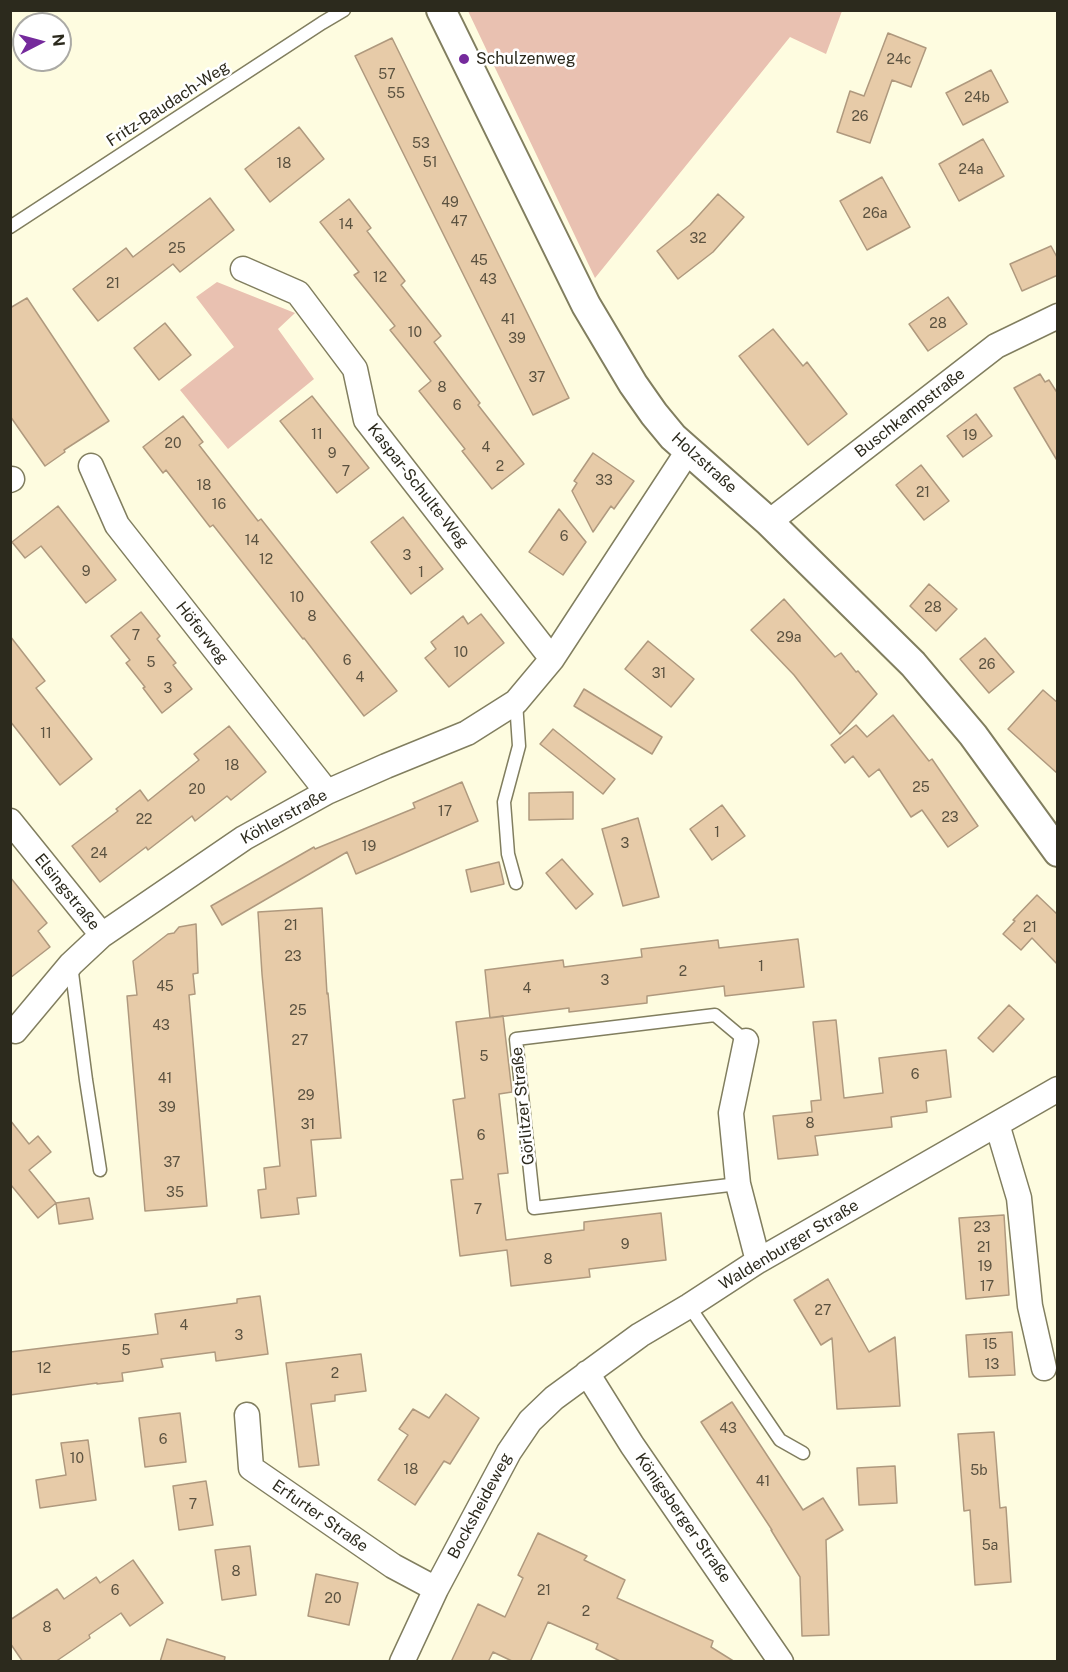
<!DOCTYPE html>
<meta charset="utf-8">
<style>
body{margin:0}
#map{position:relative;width:1068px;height:1672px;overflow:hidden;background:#fefce0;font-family:"Public Sans",sans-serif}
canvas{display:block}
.frame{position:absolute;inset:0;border:12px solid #2c2a1d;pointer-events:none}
.north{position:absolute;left:12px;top:12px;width:60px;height:60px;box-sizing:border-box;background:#fff;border:2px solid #abaaa5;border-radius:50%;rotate:84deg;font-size:16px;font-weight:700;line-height:24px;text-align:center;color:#2c2a1d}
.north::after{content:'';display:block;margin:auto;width:21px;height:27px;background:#752a9c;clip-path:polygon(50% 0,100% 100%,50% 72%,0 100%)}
</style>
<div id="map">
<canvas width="1068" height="1672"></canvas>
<div class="frame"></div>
<div class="north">N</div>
</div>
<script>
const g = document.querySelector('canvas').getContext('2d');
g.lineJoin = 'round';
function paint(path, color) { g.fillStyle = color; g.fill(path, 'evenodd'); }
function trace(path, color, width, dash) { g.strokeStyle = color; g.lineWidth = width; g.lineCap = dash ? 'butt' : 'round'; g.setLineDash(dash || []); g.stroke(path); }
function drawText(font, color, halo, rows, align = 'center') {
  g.font = font + ' "Public Sans",sans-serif'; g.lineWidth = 5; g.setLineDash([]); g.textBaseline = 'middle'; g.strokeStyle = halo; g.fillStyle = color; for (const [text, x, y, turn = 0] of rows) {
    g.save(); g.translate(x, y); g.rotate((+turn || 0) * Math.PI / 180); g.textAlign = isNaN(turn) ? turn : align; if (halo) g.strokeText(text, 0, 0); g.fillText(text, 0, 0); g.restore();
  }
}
const green = new Path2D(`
 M468,11H842L826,54L790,37L595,278Z
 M217,282L295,313L278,329L314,379L228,449L180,390L234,347L196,297Z`);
const building = new Path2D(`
 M888,33L926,48L911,87L892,80L870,143L837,132L850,91L864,96Z
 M392,38L569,398L533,415L355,56Z
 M991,70L1008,102L963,125L946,93Z
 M299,127L324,159L270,202L245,169Z
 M983,139L1004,176L959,201L939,164Z
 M882,177L910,227L867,250L840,201Z
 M718,194L744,217L713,252L678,279L657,251L690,225Z
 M210,198L234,230L180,272L173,264L98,321L73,289L126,248L133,257Z
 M349,199L371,228L367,231L405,281L401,285L441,336L434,342L480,403L478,405L524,464L492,489L462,451L465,449L419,391L431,381L390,330L395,326L354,275L359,272L320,222Z
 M1051,246L1058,259V275L1022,291L1010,264Z
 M948,297L967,324L928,351L909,324Z
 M27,298L109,421L64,450L65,452L45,466L10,416V308Z
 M165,323L191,355L159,380L134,348Z
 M773,329L803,366L807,362L847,414L808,445L739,356Z
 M1040,374L1045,382L1049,380L1058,394V462L1014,388Z
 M312,396L369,468L337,493L280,421Z
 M976,414L992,436L963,457L947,436Z
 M183,416L203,442L199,445L258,521L261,519L397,691L364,716L304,638L303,639L213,525L210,527L166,470L163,473L143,447Z
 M593,453L634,481L614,509L611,506L593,532L572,491L577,483L574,481Z
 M921,465L949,501L924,520L896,485Z
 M58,506L116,580L86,603L41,546L25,558L12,542Z
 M559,509L586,542L563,575L529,552Z
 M403,517L443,569L411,594L371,542Z
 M929,584L957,609L936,631L910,606Z
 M784,599L835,657L841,653L856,672L858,671L877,694L840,734L794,675L751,630Z
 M141,612L160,636L157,639L176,663L173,665L192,689L162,713L143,688L145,687L126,663L130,660L111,636Z
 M481,614L504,643L449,687L425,658L436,649L431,642L463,616L468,624Z
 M10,636L45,681L36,688L92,759L60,785L10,721Z
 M985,638L1014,672L989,693L960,659Z
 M648,641L694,679L671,707L625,669Z
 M584,689L662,737L652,754L574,706Z
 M1043,690L1058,703V774L1008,729Z
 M893,715L929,761L932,759L978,826L948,847L922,810L911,817L879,769L869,777L853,756L845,763L831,745L856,725L867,737Z
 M229,726L266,772L231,800L227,796L195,821L192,816L148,850L146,847L100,882L72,846L118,811L116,809L140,790L148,801L199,760L194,754Z
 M553,729L615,779L603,794L540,744Z
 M462,782L478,821L356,874L347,852L222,925L211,906L314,847L315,849L415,808L413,803Z
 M573,792V819L529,820V793Z
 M722,805L745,836L712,860L690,829Z
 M638,818L659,897L623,906L602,829Z
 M562,859L593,894L576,909L546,873Z
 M499,862L504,884L471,892L466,870Z
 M10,877L47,923L38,931L50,947L10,978Z
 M1037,895L1058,915V965L1032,938L1021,950L1003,934L1015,921L1013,920Z
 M322,908L327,994L328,993L341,1138L311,1140L316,1196L297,1198L299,1214L261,1218L258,1190L266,1189L264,1168L280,1166L262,974L258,912Z
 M196,924L198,973L193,974L195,994L189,995L207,1206L145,1211L127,996L137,995L133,961L168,934L174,933L179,927Z
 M798,939L804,987L725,996L724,986L647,996V1003L569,1012V1008L490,1018L485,970L563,960L564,967L642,957L641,949L718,940L719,948Z
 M1009,1005L1024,1019L993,1052L978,1038Z
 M503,1016L512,1092L499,1094L508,1173L498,1174L506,1240L584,1230V1222L661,1213L666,1260L589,1269L590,1277L511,1286L507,1250L460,1256L451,1180L463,1179L453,1100L465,1098L456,1022Z
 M836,1020L844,1098L883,1093L879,1058L946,1050L951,1097L926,1101L927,1112L891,1117L892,1127L815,1136L818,1155L778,1159L773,1116L812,1112L811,1101L821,1100L813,1022Z
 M10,1120L29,1144L38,1136L51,1152L29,1170L56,1203L38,1218L11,1185H10Z
 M89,1198L93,1219L59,1224L56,1203Z
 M1004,1215L1009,1295L966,1299L959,1218Z
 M828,1279L869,1352L895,1337L900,1406L837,1409L832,1338L821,1345L794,1300Z
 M260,1296L268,1354L216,1361L215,1352L161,1359L163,1367L122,1373L123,1381L97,1384V1383L10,1395V1352L158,1334L155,1314L237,1303V1299Z
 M1012,1332L1015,1375L969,1377L966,1335Z
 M361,1354L366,1391L335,1395V1401L311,1404L319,1465L299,1467L286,1363Z
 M446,1394L479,1418L450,1464L444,1461L415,1505L378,1480L408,1435L399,1429L413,1409L429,1418Z
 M732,1402L803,1510L823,1498L843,1530L826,1540L829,1635L802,1636L800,1577L771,1530H772L701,1422Z
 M180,1413L186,1462L145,1467L139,1418Z
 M994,1432L1000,1508L1006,1507L1011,1582L975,1585L970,1510L964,1511L958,1434Z
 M88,1440L96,1500L40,1508L36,1480L66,1475L61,1443Z
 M895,1466L897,1503L859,1505L857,1468Z
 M206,1481L213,1525L179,1530L173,1486Z
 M538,1533L587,1556L584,1560L625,1580L617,1598L713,1641L711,1647L735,1662H622L596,1649L598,1644L548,1622L530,1662H514L493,1652L488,1662H451L478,1604L505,1617L523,1578L518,1575Z
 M250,1546L256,1595L222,1600L215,1550Z
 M133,1560L163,1603L130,1626L121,1613L89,1635L90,1638L55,1662H23L10,1643V1620L57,1589L64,1599L96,1577L100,1583Z
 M316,1574L358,1583L349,1625L308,1616Z
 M167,1639L225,1657L224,1662H160Z`);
const service = new Path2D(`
 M10,227L322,23L344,10
 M516,702L519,746L504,802L508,854L516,883
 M71,965L86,1080L100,1170
 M738,1184L534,1208L516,1039L715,1015L746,1041
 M689,1306L780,1440L803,1453`);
const minor = new Path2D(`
 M243,269L298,293L355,369L366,420L552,659
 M91,466L117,525L327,792
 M10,480L12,479
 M769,522L996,346L1058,316
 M10,821L102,935
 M15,1031L71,964L102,935L244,838L327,792L386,766L467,733L516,702L552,659L688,451
 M746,1041L731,1113L738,1184L758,1261
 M997,1124L1019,1198L1030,1306L1044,1368
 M587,1373L632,1445L781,1662
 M247,1415L251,1468L393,1566L436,1589
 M402,1662L436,1589L509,1452L530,1421L554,1398L640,1335L689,1306L758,1261L1058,1089`);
const tertiary = new Path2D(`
 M441,10L586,305L633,384L654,414L673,437L769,522L913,664L973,735L1058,852`);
const markers = [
 [464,59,6,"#752a9c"]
];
const numberNames = [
 ["24c",899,60],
 ["57",387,75],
 ["55",396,94],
 ["24b",977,98],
 ["26",860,117],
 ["53",421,144],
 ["51",430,163],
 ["18",284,164],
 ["24a",971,170],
 ["49",450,203],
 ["26a",875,214],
 ["47",459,222],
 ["14",346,225],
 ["32",698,239],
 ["25",177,249],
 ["45",479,261],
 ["12",380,278],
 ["43",488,280],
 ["21",113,284],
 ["41",508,320],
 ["28",938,324],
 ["10",415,333],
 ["39",517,339],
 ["37",537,378],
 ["8",442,388],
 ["6",457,406],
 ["11",317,435],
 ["19",970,436],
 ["20",173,444],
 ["4",486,448],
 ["9",332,454],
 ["2",500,467],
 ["7",346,472],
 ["33",604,481],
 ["18",204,486],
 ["21",923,493],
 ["16",219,505],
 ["6",564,537],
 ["14",252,541],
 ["3",407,556],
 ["12",266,560],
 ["9",86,572],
 ["1",421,573],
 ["10",297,598],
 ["28",933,608],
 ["8",312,617],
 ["7",136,636],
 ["29a",789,638],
 ["10",461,653],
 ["6",347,661],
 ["5",151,663],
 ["26",987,665],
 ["31",659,674],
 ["4",360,678],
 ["3",168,689],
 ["11",46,734],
 ["18",232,766],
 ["25",921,788],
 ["20",197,790],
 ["17",445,812],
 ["23",950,818],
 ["22",144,820],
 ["1",717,833],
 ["3",625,844],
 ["19",369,847],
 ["24",99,854],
 ["21",291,926],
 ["21",1030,928],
 ["23",293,957],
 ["1",761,967],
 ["2",683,972],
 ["3",605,981],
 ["45",165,987],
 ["4",527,989],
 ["25",298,1011],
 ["43",161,1026],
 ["27",300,1041],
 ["5",484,1057],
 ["6",915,1075],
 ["41",165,1079],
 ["29",306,1096],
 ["39",167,1108],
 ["8",810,1124],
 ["31",308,1125],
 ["6",481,1136],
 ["37",172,1163],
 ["35",175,1193],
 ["7",478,1210],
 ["23",982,1228],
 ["9",625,1245],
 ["21",984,1248],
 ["8",548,1260],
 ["19",985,1267],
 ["17",987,1287],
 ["27",823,1311],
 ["4",184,1326],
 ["3",239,1336],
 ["15",990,1345],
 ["5",126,1351],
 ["13",992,1365],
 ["12",44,1369],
 ["2",335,1374],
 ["43",728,1429],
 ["6",163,1440],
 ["10",77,1459],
 ["18",411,1470],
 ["5b",979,1471],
 ["41",763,1482],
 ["7",193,1505],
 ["5a",990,1546],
 ["8",236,1572],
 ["6",115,1591],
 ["21",544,1591],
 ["20",333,1599],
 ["2",586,1612],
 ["8",47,1628]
];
const poiNames = [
 ["Schulzenweg",476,59]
];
const streetNames = [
 ["Fritz-Baudach-Weg",168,104,-33],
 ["Buschkampstraße",910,413,-38],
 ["Holzstraße",704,463,42],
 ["Kaspar-Schulte-Weg",418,486,52],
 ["Höferweg",202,633,52],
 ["Köhlerstraße",284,817,-29],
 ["Elsingstraße",67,892,51],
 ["Görlitzer Straße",523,1106,-96],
 ["Waldenburger Straße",789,1245,-31],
 ["Bocksheideweg",480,1506,-62],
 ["Erfurter Straße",320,1516,35],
 ["Königsberger Straße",683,1518,55]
];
paint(green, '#e9c1b1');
paint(building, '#e7cba8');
trace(building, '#af997e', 1.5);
trace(service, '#817e5f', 15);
trace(minor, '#817e5f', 27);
trace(tertiary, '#817e5f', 32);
trace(service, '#fff', 12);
trace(minor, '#fff', 24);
trace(tertiary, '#fff', 28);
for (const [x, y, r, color] of markers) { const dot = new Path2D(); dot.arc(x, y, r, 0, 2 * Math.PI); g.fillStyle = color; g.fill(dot); trace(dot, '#fff', 2); }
drawText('14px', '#5b5240', null, numberNames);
drawText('16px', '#2c2a1d', '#fff', poiNames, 'left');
drawText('16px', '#2c2a1d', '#fff', streetNames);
</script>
